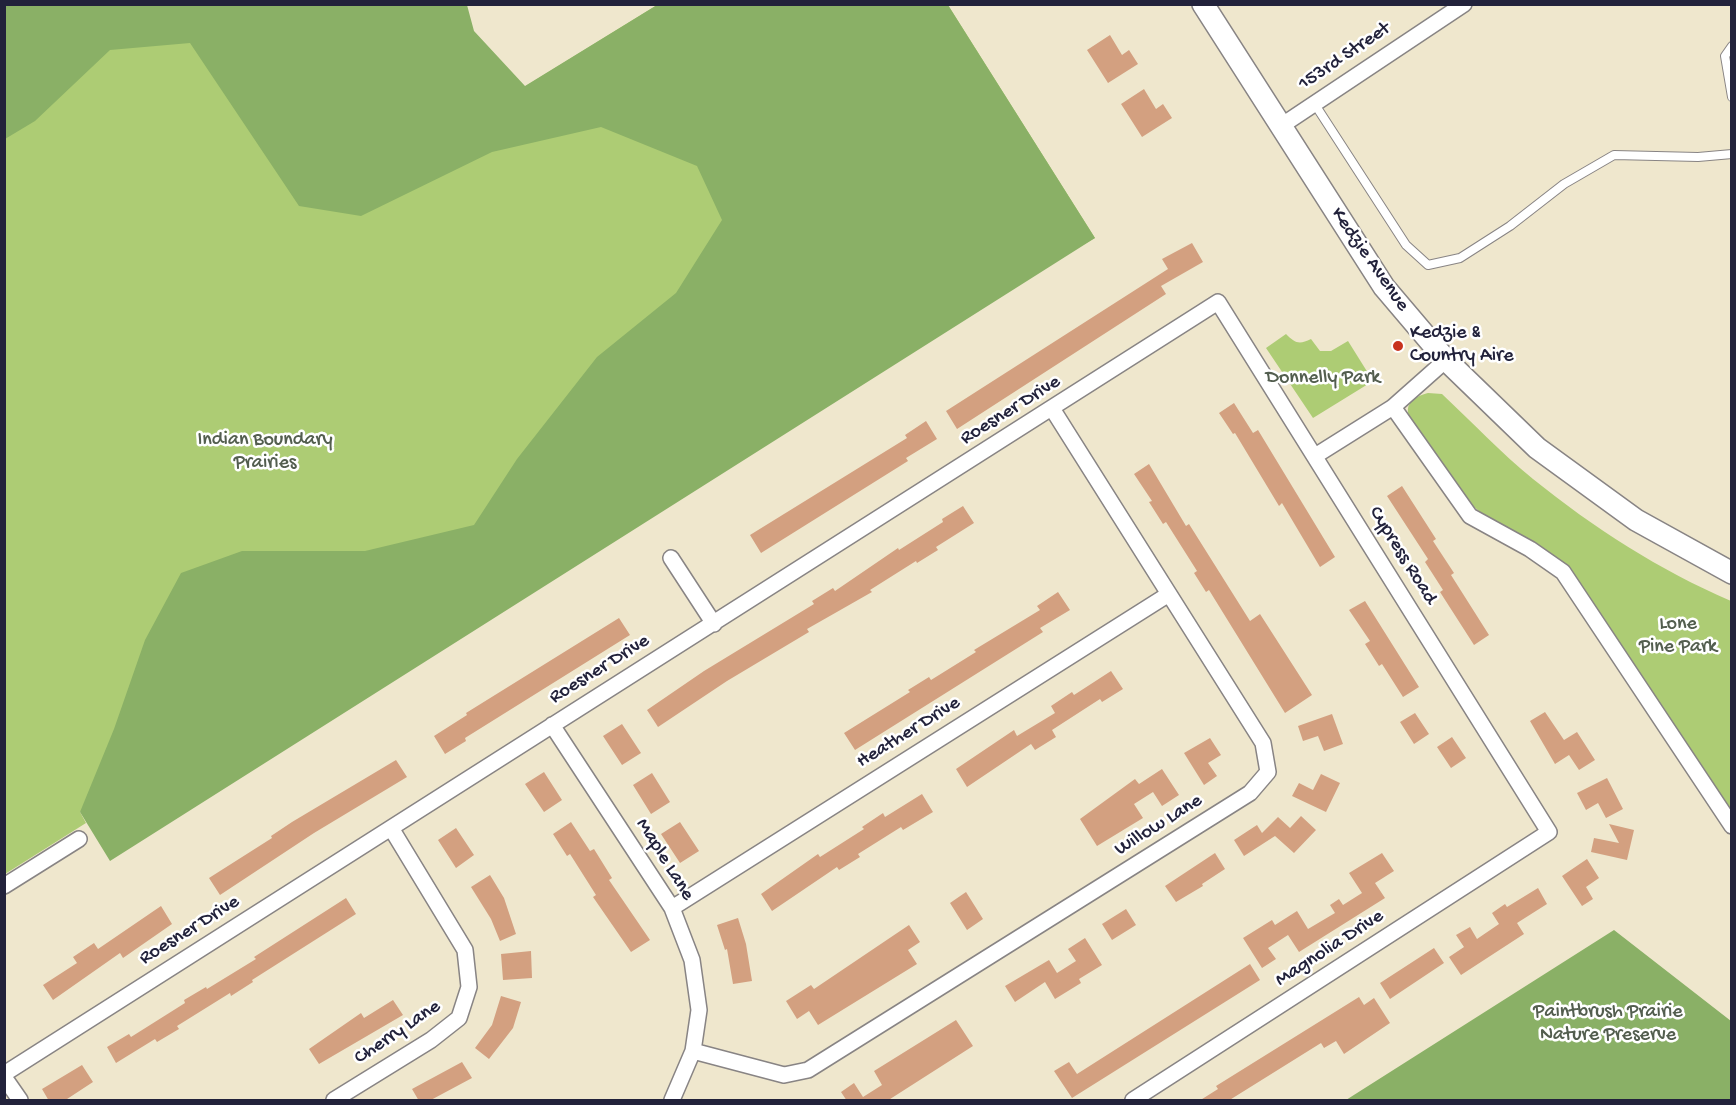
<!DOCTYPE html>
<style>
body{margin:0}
#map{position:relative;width:1736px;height:1105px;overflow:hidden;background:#efe7cd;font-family:"Gochi Hand",sans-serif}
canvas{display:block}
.frame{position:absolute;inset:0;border:6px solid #22223b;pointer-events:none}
</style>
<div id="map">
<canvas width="1736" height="1105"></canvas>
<div class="frame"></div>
</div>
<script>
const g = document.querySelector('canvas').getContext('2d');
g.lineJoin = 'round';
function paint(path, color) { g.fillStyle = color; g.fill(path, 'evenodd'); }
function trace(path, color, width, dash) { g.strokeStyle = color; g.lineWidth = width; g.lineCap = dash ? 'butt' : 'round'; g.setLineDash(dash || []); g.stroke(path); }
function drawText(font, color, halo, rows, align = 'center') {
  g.font = font + ' "Gochi Hand",sans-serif'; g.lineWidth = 5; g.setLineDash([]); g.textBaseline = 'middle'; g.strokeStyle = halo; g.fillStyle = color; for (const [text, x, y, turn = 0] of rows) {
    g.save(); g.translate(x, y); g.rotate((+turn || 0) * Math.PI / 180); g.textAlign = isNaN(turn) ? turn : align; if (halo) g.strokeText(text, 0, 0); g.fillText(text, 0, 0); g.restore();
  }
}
const green = new Path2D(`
 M5,5H208L338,202L657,5H948L1095,238L80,812L86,823L5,874Z
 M1286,334C1295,343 1299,345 1311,339L1320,351H1331L1348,341L1373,381L1313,418L1266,348Z
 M1428,393L1442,394C1472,422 1501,453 1533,479C1594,528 1659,570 1731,601V822L1565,566C1537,542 1502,531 1474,507C1459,494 1399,424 1409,405C1412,398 1421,395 1428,393Z`);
const forest = new Path2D(`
 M5,4L467,5L474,31L525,86L657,5H948L1095,238L110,861L80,812L114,729L145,640L181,573L242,551H365L474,525L517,459L597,357L676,293L722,220L697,166L601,127L492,152L361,216L299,206L190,43L110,50L35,121L5,139Z
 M1614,930L1731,1021V1100H1346Z`);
const building = new Path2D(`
 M1110,35L1122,55L1129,50L1138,64L1108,83L1087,50Z
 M1144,89L1156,109L1163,104L1172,118L1142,137L1121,104Z
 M1192,243L1203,262L1161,286L1166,294L957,429L946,411L1168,269L1162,259Z
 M1234,403L1253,433L1258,430L1335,557L1320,567L1282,503L1279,506L1235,433L1233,434L1219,413Z
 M926,421L937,439L906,458L908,461L761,553L750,535L907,438L905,435Z
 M1149,464L1186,526L1189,524L1250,621L1260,614L1312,695L1285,713L1209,590L1206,592L1194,573L1197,571L1166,522L1163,524L1149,502L1152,501L1134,474Z
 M1402,486L1436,539L1433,541L1454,573L1451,575L1489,635L1474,645L1440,592L1443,590L1425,562L1428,559L1387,496Z
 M963,506L974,523L936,547L938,550L917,563L916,561L870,590L872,592L807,629L809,632L727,681L658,727L647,710L704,671L814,604L812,601L833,588L835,591L898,548L899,550L943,522L942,519Z
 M1058,592L1070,610L1040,628L1043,632L855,750L844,733L910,692L908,690L929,677L931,680L976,652L974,650L1040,610L1037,606Z
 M1365,601L1419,687L1403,697L1382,664L1379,666L1365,644L1370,641L1349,610Z
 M619,618L630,635L465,738L466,741L445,754L434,736L467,715L466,713Z
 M1111,671L1123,689L1102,702L1100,699L1052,730L1056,737L1035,750L1031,744L967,787L956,769L1014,730L1017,736L1055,713L1051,706L1072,692L1074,695Z
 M1545,712L1564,740L1577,732L1595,760L1579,770L1569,755L1555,764L1530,721Z
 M1415,713L1429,734L1414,744L1400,722Z
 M1332,714L1343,744L1324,751L1318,736L1303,741L1298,726Z
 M622,724L641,753L622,765L603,736Z
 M1452,737L1466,758L1451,768L1437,747Z
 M1210,738L1221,755L1208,763L1217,776L1204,785L1184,753Z
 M396,760L407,777L314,833L220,895L209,878L272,838L271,836L292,822Z
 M1162,769L1179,795L1162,806L1153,792L1134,804L1143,818L1097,846L1080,819L1135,779L1139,784Z
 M544,772L562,800L544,812L525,784Z
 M652,773L670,802L651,814L633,785Z
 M1321,774L1340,783L1326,812L1292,796L1299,783L1313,790Z
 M1607,778L1623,809L1606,818L1598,803L1586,810L1577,793Z
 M922,794L933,812L903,830L901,827L858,854L860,857L839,870L837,867L772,911L761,894L818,854L820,857L864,829L862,827L883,813L885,817Z
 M1301,816L1316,830L1294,853L1275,836L1244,856L1234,840L1257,825L1262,833L1278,817L1290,828Z
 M571,822L590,851L594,849L612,878L609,880L650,940L631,952L593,897L596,895L570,854L567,856L553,834Z
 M680,822L699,851L680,863L661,834Z
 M1609,824L1634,830L1627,860L1591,852L1594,838L1619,843Z
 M456,828L474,855L456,868L438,840Z
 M1215,853L1225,869L1202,884L1203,886L1176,902L1165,886Z
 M1382,853L1394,871L1375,883L1385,898L1299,952L1288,935L1268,948L1276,959L1262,968L1243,938L1272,920L1275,925L1297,911L1308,929L1335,913L1330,905L1339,899L1343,905L1362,893L1349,873Z
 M1587,859L1599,878L1586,887L1593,899L1582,906L1562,876Z
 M490,875L504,898L516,934L500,941L491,919L471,887Z
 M1538,888L1547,904L1517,923L1524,934L1461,975L1449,957L1464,947L1456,935L1470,927L1477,939L1499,924L1492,913L1505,904L1507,907Z
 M966,892L983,919L967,930L950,903Z
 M346,898L356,914L252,980L253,982L231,996L230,993L177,1026L179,1029L157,1042L155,1039L116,1063L107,1047L129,1034L131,1037L185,1003L184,1000L206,987L207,989L256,959L254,957Z
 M161,906L172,924L123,958L120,953L53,1000L43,985L77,963L73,957L94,943L98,949Z
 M1126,909L1136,925L1112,940L1102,924Z
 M738,918L746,944L752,981L733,984L727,949L725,950L717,925Z
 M909,925L920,942L908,950L917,964L818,1025L809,1011L797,1019L786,1001L811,985L814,989Z
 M1085,938L1102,965L1079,979L1081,983L1055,999L1045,982L1015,1002L1005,986L1049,960L1057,973L1076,961L1068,949Z
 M1434,948L1444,963L1390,999L1380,983Z
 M531,951L532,978L503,980L501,954Z
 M1250,964L1260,980L1072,1098L1054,1071L1069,1062L1077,1074Z
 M501,996L521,1002L513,1028L489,1059L475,1048L492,1025Z
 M1359,997L1364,1005L1374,998L1390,1023L1344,1054L1336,1041L1324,1048L1321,1043L1228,1101H1199L1218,1089L1216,1086Z
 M393,1000L403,1015L319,1064L309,1049L361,1013L364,1018Z
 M956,1020L973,1046L887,1101H847L841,1092L854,1083L863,1097L882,1085L874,1071Z
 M462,1062L472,1078L429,1101H419L412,1089Z
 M82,1065L93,1082L64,1101H49L42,1089Z`);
const service = new Path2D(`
 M1732,46L1725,56L1732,97
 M1314,103L1406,245L1428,265L1460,258L1510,226L1564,184L1614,155L1698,157L1732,154`);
const minor = new Path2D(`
 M1281,126L1464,4
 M1393,407L1470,516L1530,549L1563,572L1732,826
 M1315,456L1393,407L1446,360
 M671,558L714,624
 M552,725L672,908L692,960L699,1010L693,1051L672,1100
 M4,886L79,839
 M672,908L1169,594
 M693,1051L784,1075L808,1070L1250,793L1268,772L1263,743L1053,410
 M4,1074L1218,302L1549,832L1133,1100
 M4,1077L20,1100
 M334,1100L431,1040L459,1018L469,987L465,950L391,828`);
const secondary = new Path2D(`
 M1203,4L1384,287L1446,360L1537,448L1636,520L1732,573`);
const markers = [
 [1398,346,6,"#c8321e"]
];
const streetNames = [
 ["153rd Street",1345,57,-34],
 ["Kedzie Avenue",1369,260,55],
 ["Roesner Drive",1011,411,-32],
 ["Cypress Road",1402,556,58],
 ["Roesner Drive",600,670,-32],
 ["Heather Drive",909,733,-32],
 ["Willow Lane",1159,826,-32],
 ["Maple Lane",664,860,58],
 ["Roesner Drive",190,931,-32],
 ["Magnolia Drive",1330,949,-33],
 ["Cherry Lane",398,1033,-34]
];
const poiNames = [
 ["Kedzie &",1410,334],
 ["Country Aire",1410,357]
];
const parkNames = [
 ["Donnelly Park",1323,379],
 ["Indian Boundary",265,441],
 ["Prairies",265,464],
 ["Lone",1678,625],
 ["Pine Park",1678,648],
 ["Paintbrush Prairie",1608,1013],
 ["Nature Preserve",1608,1036]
];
paint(green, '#adcc74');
paint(forest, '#8ab066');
paint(building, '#d3a080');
trace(service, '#888484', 10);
trace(minor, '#888484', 18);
trace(secondary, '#888484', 24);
trace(service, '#fff', 8);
trace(minor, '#fff', 15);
trace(secondary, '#fff', 21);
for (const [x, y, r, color] of markers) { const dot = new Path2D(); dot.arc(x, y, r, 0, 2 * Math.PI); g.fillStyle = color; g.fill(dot); trace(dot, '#fff', 2); }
drawText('20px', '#22223b', '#fff', streetNames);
drawText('20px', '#22223b', '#fff', poiNames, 'left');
drawText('20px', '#535e4f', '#fff', parkNames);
</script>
